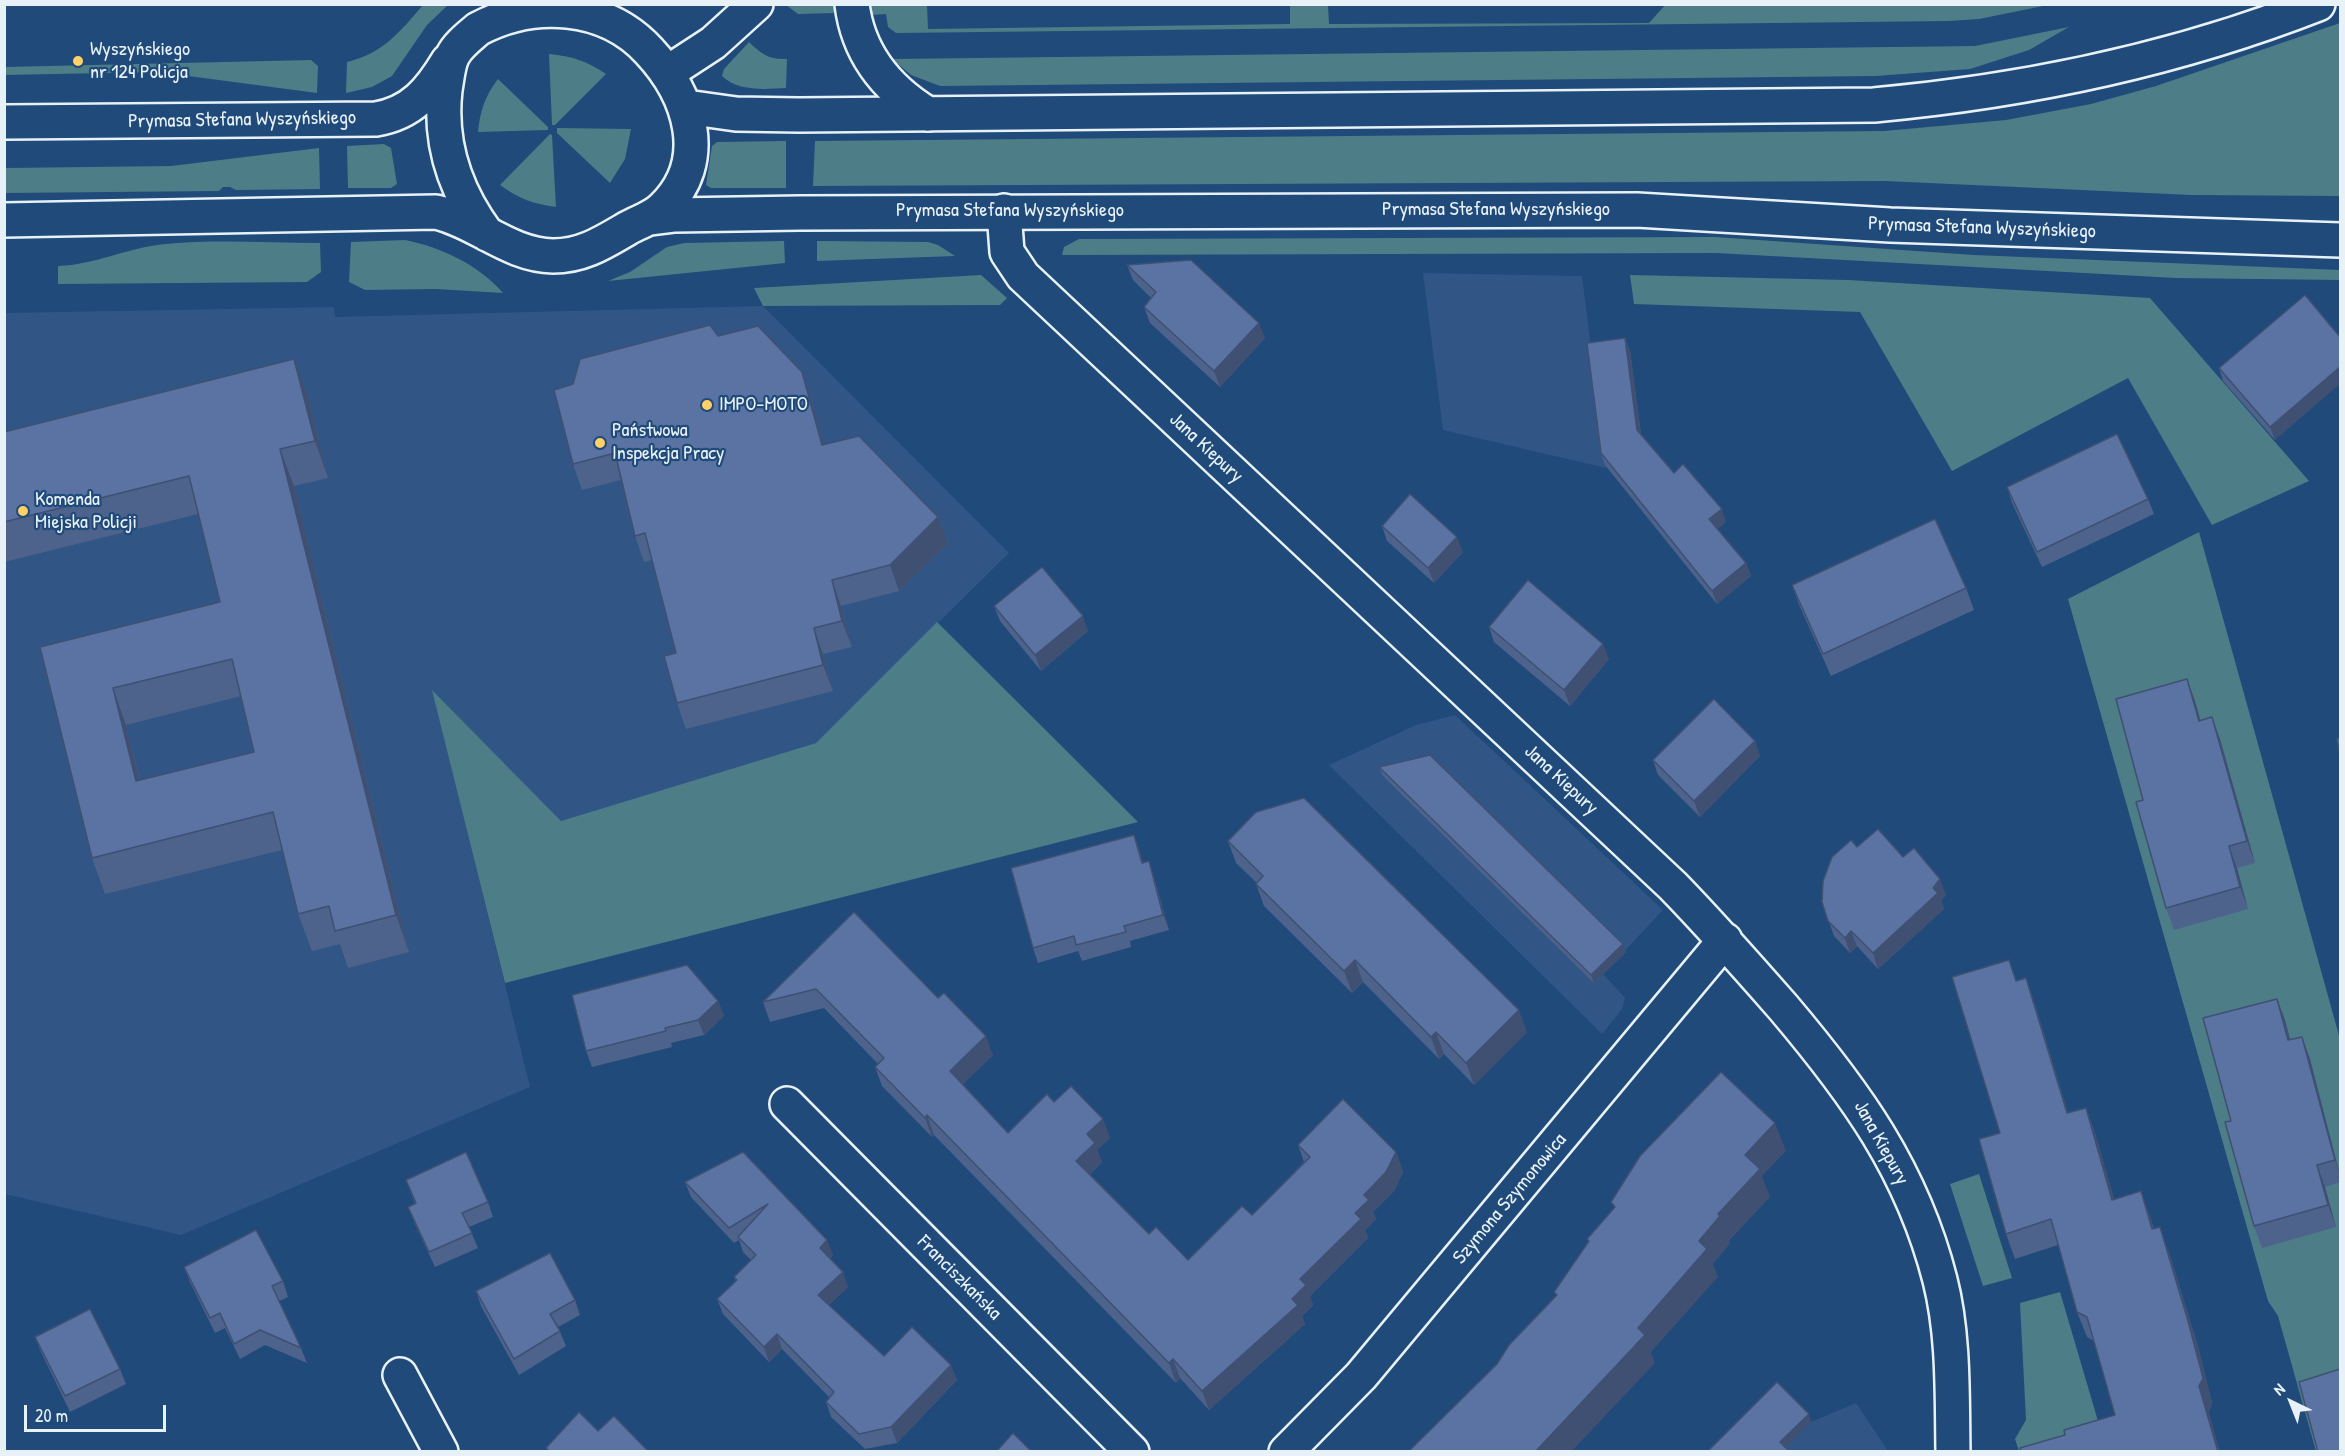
<!DOCTYPE html>
<meta charset="utf-8">
<style>
body{margin:0}
#map{position:relative;width:2345px;height:1456px;overflow:hidden;background:#1f4a7a;font-family:"Patrick Hand",sans-serif}
canvas{display:block}
.frame{position:absolute;inset:0;border:6px solid #e8f1f8;pointer-events:none}
.north{position:absolute;left:2261px;top:1372px;width:60px;height:60px;-webkit-text-stroke:4px #1f4a7a;paint-order:stroke;rotate:317deg;font-size:16px;font-weight:700;line-height:24px;text-align:center;color:#e8f1f8}
.north::after{content:'';display:block;margin:auto;width:21px;height:27px;background:#e8f1f8;clip-path:polygon(50% 0,100% 100%,50% 72%,0 100%)}
.scale{position:absolute;left:24px;top:1405px;width:142px;height:27px;box-sizing:border-box;border:3px solid #e8f1f8;border-top:0;padding-left:8px;font-size:18px;line-height:21px;white-space:nowrap;color:#e8f1f8;-webkit-text-stroke:4px #1f4a7a;paint-order:stroke}
</style>
<div id="map">
<canvas width="2345" height="1456"></canvas>
<div class="frame"></div>
<div class="north">N</div>
<div class="scale">20 m</div>
</div>
<script>
const g = document.querySelector('canvas').getContext('2d');
g.lineJoin = 'round';
function paint(path, color) { g.fillStyle = color; g.fill(path, 'evenodd'); }
function trace(path, color, width, dash) { g.strokeStyle = color; g.lineWidth = width; g.lineCap = dash ? 'butt' : 'round'; g.setLineDash(dash || []); g.stroke(path); }
function drawText(font, color, halo, rows, align = 'center') {
  g.font = font + ' "Patrick Hand",sans-serif'; g.lineWidth = 4.5; g.setLineDash([]); g.textBaseline = 'middle'; g.strokeStyle = halo; g.fillStyle = color; for (const [text, x, y, turn = 0] of rows) {
    g.save(); g.translate(x, y); g.rotate((+turn || 0) * Math.PI / 180); g.textAlign = isNaN(turn) ? turn : align; if (halo) g.strokeText(text, 0, 0); g.fillText(text, 0, 0); g.restore();
  }
}
const built = new Path2D(`
 M1423,273L1582,276L1606,468L1443,430Z
 M763,306L1009,553L816,743L561,821L433,691L530,1087L181,1235L5,1194V313L334,307L335,317Z
 M1455,715L1663,910L1603,974L1625,998L1622,1009L1602,1034L1329,765L1416,725Z
 M1780,1390L1811,1422L1856,1403L1888,1451L1718,1452Z`);
const green = new Path2D(`
 M1290,4L1328,5L1329,24L1649,23L1666,4L2048,5L1979,19L1949,21L896,33L888,27L886,14L871,15L870,5H927L928,29L1290,24Z
 M423,5H448L427,25L392,76L372,87L346,93L347,62C382,54 400,32 423,5Z
 M786,5H836V13L798,14Z
 M2340,23V196L2191,195L1885,181L813,186L815,141L1884,131L2006,120L2091,104L2156,86Z
 M2069,27L2029,50L1970,69L1876,76L940,86L911,75L892,59L1975,46Z
 M749,42C761,54 770,60 787,59L786,88C766,89 738,92 722,76L724,69Z
 M549,54C572,56 587,61 606,74L555,125H552Z
 M311,60L318,66L317,93L158,72L4,75L5,67Z
 M498,79L548,127V130L478,132C480,111 485,96 498,79Z
 M557,128L631,129L625,159L610,183L557,133Z
 M550,134L552,135L556,207C534,204 519,199 500,185Z
 M786,141V188H711L706,185L712,146L717,142Z
 M384,144L391,148L397,184L391,188H348L347,146Z
 M319,148L320,189L236,190L230,187H223L219,191L5,193V168L171,166Z
 M1715,237L1974,255L2340,270V280L2176,278L1716,253L1062,255L1064,247L1079,239Z
 M405,240C441,247 479,265 503,293L436,289L365,290L349,282L351,242Z
 M784,241L785,263L608,281L630,272L667,247L684,243Z
 M817,241L928,242L938,245L955,256L817,261Z
 M320,243L321,272L307,282L58,284V266C95,265 129,247 166,244C217,239 269,243 320,243Z
 M981,275L1007,298L1000,305L763,306L754,288Z
 M1630,275L1848,280L2150,298L2309,481L2212,525L2128,378L1952,471L1860,312L1634,304Z
 M2199,532L2340,1039V1451H2316L2278,1316L2268,1301L2068,599Z
 M937,622L1138,822L505,983L432,690L561,821L816,743Z
 M1979,1174L2012,1278L1983,1286L1950,1184Z
 M2060,1292L2103,1438L2063,1452L2019,1451L2015,1439L2026,1420L2020,1303Z`);
const street = new Path2D(`
 M852,4C858,54 887,89 928,114
 M667,73L713,43L756,4
 M1004,211L1007,252L1023,276L1673,886C1711,925 1747,966 1783,1007C1855,1092 1912,1170 1940,1280C1954,1335 1952,1395 1953,1452
 M787,1104L1132,1452
 M400,1375L441,1452
 M1286,1452L1361,1376L1725,940`);
const secondary = new Path2D(`
 M686,107L736,114L799,115L1874,105C2027,91 2175,60 2318,4
 M4,122L376,119C412,113 430,91 448,61
 M651,218L675,215L800,213L1637,210L1890,225L2340,240
 M4,220L436,212C478,222 509,255 553,256C583,256 604,242 628,228C641,221 653,218 663,208C712,161 690,95 649,51C605,3 533,0 478,29C470,36 458,45 453,55C448,64 447,79 445,90C439,143 455,191 487,234`);
const wall = new Path2D(`
 M1127,265L1265,338L1220,387L1150,323L1144,307L1151,298L1133,280Z
 M718,336L811,398L824,445L938,517L948,543L899,591L841,606L852,647L823,654L833,691L686,729L677,703L676,653L652,560L644,562L635,536L621,480L582,490L573,464V384Z
 M2340,337L2275,440L2223,381L2219,368Z
 M1630,350L1641,434L1674,473L1726,522L1717,529L1746,563L1751,576L1717,604L1605,465L1601,453Z
 M308,396L328,478L294,486L409,952L348,968L340,944L312,951L298,914L282,850L105,894L92,858L40,647L220,602L198,514L4,562V432ZM241,696L254,752L140,780L126,725Z
 M2007,487L2148,499L2154,514L2042,567L2012,503Z
 M1382,526L1463,552L1434,583L1387,541Z
 M1792,585L1966,588L1974,610L1831,676L1800,607Z
 M994,606L1088,631L1041,671L1000,621Z
 M1489,627L1609,659L1570,706L1494,642Z
 M2187,679L2200,720L2220,739L2255,863L2237,868L2248,909L2174,930L2166,908L2143,800Z
 M1755,741L1760,756L1700,817L1658,775L1653,760Z
 M1379,767L1626,952L1594,983L1382,775Z
 M1134,835L1143,863L1149,861L1154,877L1169,930L1130,941L1131,947L1082,961L1078,951L1038,963L1033,948Z
 M1228,841L1527,1032L1474,1085L1444,1054L1439,1059L1363,982L1352,993L1264,906L1256,884L1257,883L1236,863Z
 M1857,847L1946,895L1941,900L1944,909L1878,969L1857,946L1850,953L1834,936L1822,902Z
 M854,912L993,1055L963,1084L1008,1133L1054,1102L1110,1138L1097,1150L1102,1162L1090,1174L1149,1234L1188,1260L1252,1215L1304,1162L1298,1145L1396,1152L1403,1172L1394,1191L1373,1212L1376,1219L1365,1230L1368,1238L1310,1296L1313,1305L1302,1316L1305,1324L1209,1410L1180,1378L1176,1383L934,1135L932,1137L882,1086L875,1067L878,1064L824,1008L770,1022L763,1002Z
 M2017,981L2035,1004L2068,1113L2086,1108L2095,1133L2114,1199L2150,1216L2154,1229L2169,1252L2198,1346L2212,1403L2209,1412L2065,1435L2115,1415L2094,1341L2087,1337L2077,1312L2058,1245L2015,1259L2006,1234L2000,1133Z
 M2277,999L2285,1020L2290,1040L2310,1059L2340,1174V1182L2325,1187L2336,1227L2262,1248L2254,1226L2231,1121Z
 M718,1001L724,1016L704,1035L671,1043L672,1047L592,1067L586,1051Z
 M743,1152L833,1255L830,1258L848,1287L829,1305L884,1356L957,1380L897,1443L865,1449L831,1417L826,1402L829,1397L782,1349L769,1362L723,1314L717,1299L736,1281L734,1277L751,1260L743,1252L739,1240L734,1243L691,1197L685,1182Z
 M406,1180L488,1202L493,1217L469,1227L478,1248L435,1267L414,1222L408,1207L415,1204Z
 M184,1267L283,1281L288,1297L279,1301L301,1348L307,1363L265,1345L240,1359L225,1328L215,1333L190,1282Z
 M476,1291L575,1300L580,1315L558,1327L566,1346L519,1375L481,1306Z
 M35,1337L120,1369L126,1384L70,1412L41,1352Z`);
const shadedWall = new Path2D(`
 M1259,323L1265,338L1220,387L1214,371Z
 M1625,338L1630,350L1642,443L1637,430Z
 M294,359L308,396L328,478L315,441Z
 M2340,367V384L2275,440L2270,427Z
 M802,372L811,398L831,471L822,445Z
 M280,449L294,486L409,952L396,915Z
 M1722,509L1726,522L1714,532L1709,519Z
 M938,517L948,543L899,591L890,565Z
 M1457,537L1463,552L1434,583L1428,568Z
 M1746,563L1751,576L1717,604L1712,591Z
 M832,580L841,606L852,647L842,621Z
 M1083,616L1088,631L1041,671L1035,655Z
 M814,628L823,654L833,691L823,665Z
 M1603,644L1609,659L1570,706L1564,690Z
 M2187,679L2195,701L2207,743L2199,721Z
 M113,688L126,725L149,818L136,781Z
 M2212,717L2220,739L2255,863L2247,841Z
 M1755,741L1760,756L1700,817L1694,801Z
 M1134,835L1140,850L1147,879L1142,863Z
 M2229,846L2237,868L2248,909L2240,887Z
 M1149,861L1154,877L1169,930L1163,915Z
 M1940,879L1946,895L1941,900L1944,909L1878,969L1873,953Z
 M1851,931L1857,946L1850,953L1845,938Z
 M1623,944L1626,952L1594,983L1591,975Z
 M1355,960L1363,982L1352,993L1344,971Z
 M2026,978L2035,1004L2076,1139L2067,1113Z
 M2277,999L2285,1020L2296,1062L2288,1040Z
 M718,1001L724,1016L704,1035L698,1020Z
 M1519,1010L1527,1032L1474,1085L1466,1063Z
 M1436,1032L1444,1054L1439,1059L1431,1037Z
 M986,1036L993,1055L957,1090L950,1071Z
 M2302,1037L2310,1059L2340,1176L2335,1160Z
 M2086,1108L2095,1133L2122,1225L2112,1200Z
 M927,1115L934,1135L932,1137L925,1118Z
 M1103,1119L1110,1138L1097,1150L1102,1162L1084,1180L1076,1161L1087,1134Z
 M1775,1123L1786,1151L1762,1176L1770,1197L1729,1241L1730,1244L1713,1264L1718,1277L1651,1352L1655,1363L1571,1452H1535L1638,1328L1718,1214L1745,1155Z
 M1396,1152L1403,1172L1394,1191L1373,1212L1376,1219L1365,1230L1368,1238L1310,1296L1313,1305L1302,1316L1305,1324L1209,1410L1202,1391L1292,1299L1300,1279L1355,1213L1364,1195Z
 M2317,1165L2325,1187L2336,1227L2328,1205Z
 M2141,1191L2150,1216L2161,1254L2152,1229Z
 M2160,1227L2169,1252L2198,1346L2212,1403L2209,1412L2220,1452H2218L2199,1386Z
 M827,1240L833,1255L825,1263L820,1248Z
 M843,1272L848,1287L824,1310L818,1295Z
 M777,1334L782,1349L769,1362L764,1347Z
 M1173,1359L1180,1378L1176,1383L1169,1363Z
 M951,1365L957,1380L897,1443L891,1427Z
 M1809,1414L1811,1422L1783,1450L1780,1442Z`);
const building = new Path2D(`
 M1191,260L1259,323L1214,371L1144,307L1156,292L1127,265Z
 M2305,295L2340,337V367L2270,427L2219,368Z
 M710,325L718,336L758,326L802,372L822,445L859,436L938,517L890,565L832,580L842,621L814,628L823,665L677,703L664,656L676,653L645,533L635,536L615,453L573,464L554,390L573,384L580,359Z
 M1625,338L1637,430L1674,473L1683,464L1722,509L1709,519L1746,563L1712,591L1601,453L1587,343Z
 M294,359L315,441L280,449L396,915L335,931L329,906L298,914L273,812L92,858L40,647L220,602L189,476L4,522V432ZM232,659L254,752L136,781L113,688Z
 M2117,434L2148,499L2037,552L2007,487Z
 M1410,494L1457,537L1428,568L1382,526Z
 M1935,519L1966,588L1823,654L1792,585Z
 M1042,567L1083,616L1035,655L994,606Z
 M1528,580L1603,644L1564,690L1489,627Z
 M2187,679L2199,721L2212,717L2247,841L2229,846L2240,887L2166,908L2136,802L2143,800L2116,699Z
 M1714,699L1755,741L1694,801L1653,760Z
 M2340,738V754L2337,739Z
 M1430,755L1623,944L1591,975L1379,767Z
 M1304,798L1519,1010L1466,1063L1436,1032L1431,1037L1355,960L1344,971L1256,884L1263,876L1228,841L1256,812Z
 M1878,829L1903,857L1914,848L1940,879L1933,888L1938,893L1873,953L1851,931L1845,938L1828,921L1822,902L1823,881L1832,857L1851,840L1857,847Z
 M1134,835L1142,863L1149,861L1163,915L1124,926L1126,932L1076,945L1074,936L1033,948L1011,868Z
 M854,912L938,998L944,993L986,1036L950,1071L1008,1133L1047,1094L1054,1102L1071,1086L1103,1119L1087,1134L1095,1143L1076,1161L1149,1234L1156,1227L1188,1260L1242,1206L1252,1215L1310,1157L1298,1145L1343,1099L1396,1152L1386,1172L1364,1195L1369,1200L1355,1213L1361,1219L1300,1279L1306,1285L1292,1299L1298,1305L1202,1391L1173,1359L1169,1363L927,1115L925,1118L875,1067L884,1058L816,989L763,1002Z
 M2009,960L2016,981L2026,978L2067,1113L2086,1108L2112,1200L2141,1191L2152,1229L2160,1227L2188,1321L2203,1378L2199,1386L2218,1452H2021L2020,1448L2065,1435L2064,1430L2115,1415L2087,1317L2077,1312L2051,1219L2006,1234L1979,1139L2000,1133L1952,977Z
 M687,965L718,1001L698,1020L665,1028L666,1031L586,1051L572,995Z
 M2277,999L2288,1040L2302,1037L2335,1160L2317,1165L2328,1205L2254,1226L2225,1122L2231,1121L2203,1018Z
 M1721,1072L1775,1123L1745,1155L1760,1169L1718,1214L1720,1216L1699,1241L1707,1249L1638,1328L1645,1335L1535,1452H1408L1497,1364L1509,1345L1557,1295L1554,1292L1589,1241L1587,1239L1615,1207L1611,1202L1640,1156Z
 M466,1152L488,1202L462,1213L472,1233L429,1252L408,1207L416,1203L406,1180Z
 M743,1152L827,1240L820,1248L843,1272L818,1295L884,1356L912,1327L951,1365L891,1427L859,1434L826,1402L834,1392L777,1334L764,1347L717,1299L737,1280L734,1277L756,1255L738,1237L768,1204L729,1228L685,1182Z
 M256,1230L283,1281L272,1286L301,1348L260,1330L234,1344L220,1313L210,1318L184,1267Z
 M550,1253L575,1300L550,1314L560,1331L514,1359L476,1291Z
 M90,1309L120,1369L65,1396L35,1337Z
 M2340,1369V1452H2318L2299,1382Z
 M1777,1382L1809,1414L1780,1442L1790,1452H1707Z
 M579,1412L598,1431L614,1416L649,1452H550L546,1448Z
 M1013,1433L1032,1452H996Z`);
const markers = [
 [78,61,6,"#ffd166"],
 [707,405,6,"#ffd166"],
 [600,443,6,"#ffd166"],
 [23,511,6,"#ffd166"]
];
const poiNames = [
 ["Wyszyńskiego",90,50],
 ["nr 124 Policja",90,73],
 ["IMPO-MOTO",719,405],
 ["Państwowa",612,431],
 ["Inspekcja Pracy",612,454],
 ["Komenda",35,500],
 ["Miejska Policji",35,523]
];
const streetNames = [
 ["Prymasa Stefana Wyszyńskiego",242,120,-1],
 ["Prymasa Stefana Wyszyńskiego",1496,210],
 ["Prymasa Stefana Wyszyńskiego",1010,211],
 ["Prymasa Stefana Wyszyńskiego",1982,228,2],
 ["Jana Kiepury",1206,448,43],
 ["Jana Kiepury",1561,780,43],
 ["Jana Kiepury",1881,1143,61],
 ["Szymona Szymonowica",1510,1199,-50],
 ["Franciszkańska",959,1278,45]
];
paint(built, '#315686');
paint(green, '#4d7d87');
trace(street, '#e8f1f8', 38);
trace(secondary, '#e8f1f8', 38);
trace(street, '#1f4a7a', 33);
trace(secondary, '#1f4a7a', 33);
paint(wall, '#4d638c');
paint(shadedWall, '#3f5072');
paint(building, '#5a73a3');
trace(building, '#3f5072', 1.5);
for (const [x, y, r, color] of markers) { const dot = new Path2D(); dot.arc(x, y, r, 0, 2 * Math.PI); g.fillStyle = color; g.fill(dot); trace(dot, '#1f4a7a', 2); }
drawText('20px', '#e8f1f8', '#1f4a7a', poiNames, 'left');
drawText('20px', '#e8f1f8', '#1f4a7a', streetNames);
</script>
